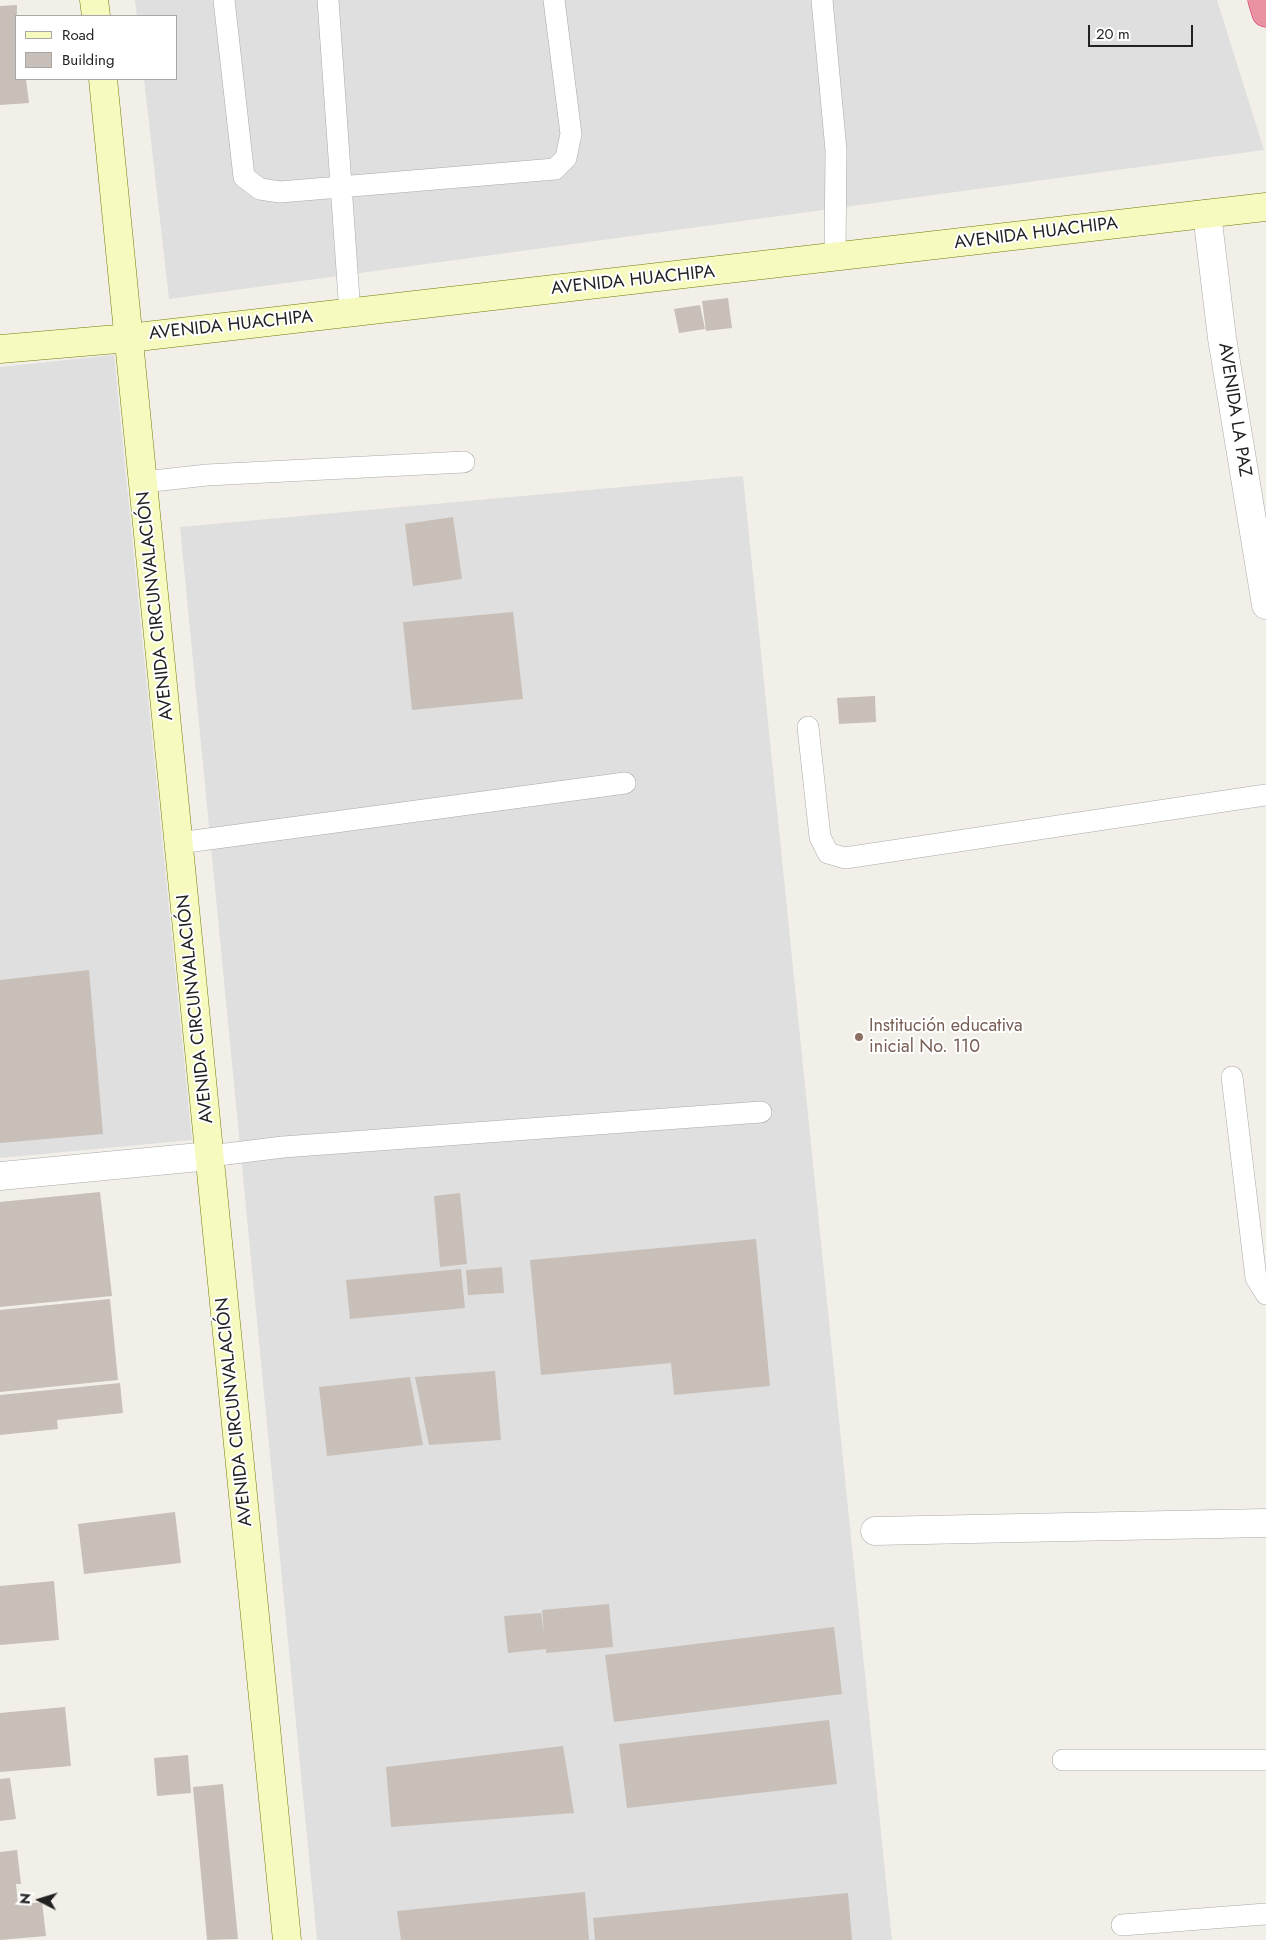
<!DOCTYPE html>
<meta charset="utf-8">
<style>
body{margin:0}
#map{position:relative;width:1266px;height:1940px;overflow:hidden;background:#f2efe9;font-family:Jost,sans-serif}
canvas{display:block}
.legend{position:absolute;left:15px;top:15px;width:162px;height:65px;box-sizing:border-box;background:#fff;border:1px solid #a7a7a7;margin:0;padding:6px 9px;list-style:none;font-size:15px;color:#222}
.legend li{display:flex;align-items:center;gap:10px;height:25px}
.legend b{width:25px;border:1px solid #a7a7a7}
.north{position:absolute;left:15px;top:1875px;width:50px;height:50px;-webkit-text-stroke:4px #fff;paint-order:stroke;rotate:275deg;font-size:14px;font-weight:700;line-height:20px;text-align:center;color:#222}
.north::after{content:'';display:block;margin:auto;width:18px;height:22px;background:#222;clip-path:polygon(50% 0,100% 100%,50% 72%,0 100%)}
.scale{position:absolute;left:1088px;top:25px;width:105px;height:22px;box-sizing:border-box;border:2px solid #222;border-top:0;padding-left:6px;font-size:15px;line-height:18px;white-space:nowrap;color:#222;-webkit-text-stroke:4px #fff;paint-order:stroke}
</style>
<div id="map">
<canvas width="1266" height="1940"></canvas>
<ul class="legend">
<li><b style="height:6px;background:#f7fabf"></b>Road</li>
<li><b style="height:14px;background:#c7bfb8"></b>Building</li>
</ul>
<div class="north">N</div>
<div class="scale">20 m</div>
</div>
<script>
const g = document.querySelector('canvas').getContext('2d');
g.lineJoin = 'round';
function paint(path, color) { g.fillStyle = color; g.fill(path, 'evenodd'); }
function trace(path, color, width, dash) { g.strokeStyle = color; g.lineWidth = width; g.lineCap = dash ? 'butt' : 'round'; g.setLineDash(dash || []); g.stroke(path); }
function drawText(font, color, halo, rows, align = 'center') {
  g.font = font + ' Jost,sans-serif'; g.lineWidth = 4; g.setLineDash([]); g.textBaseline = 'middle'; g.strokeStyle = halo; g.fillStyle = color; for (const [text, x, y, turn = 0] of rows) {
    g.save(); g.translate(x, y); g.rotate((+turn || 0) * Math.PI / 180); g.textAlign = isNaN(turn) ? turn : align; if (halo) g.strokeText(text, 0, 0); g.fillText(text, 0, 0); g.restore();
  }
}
const residential = new Path2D(`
 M135,0H1217L1264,150L169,299L144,79H176V16H137Z
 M114,355L192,1140L0,1158V367Z
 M743,476L892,1940H317L180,527Z`);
const building = new Path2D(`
 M17,5L16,79H26L29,103L0,105V6Z
 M728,298L732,328L706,331L702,301Z
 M700,305L705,329L679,333L674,309Z
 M453,517L462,579L413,586L405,524Z
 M513,612L523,699L412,710L403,622Z
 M875,696L876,722L839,724L837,698Z
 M89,970L103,1134L0,1143V980Z
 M100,1192L112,1296L0,1307V1202Z
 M460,1193L467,1264L440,1267L434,1196Z
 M756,1239L770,1386L674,1395L671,1363L541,1375L530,1260Z
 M502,1267L504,1293L468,1295L466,1270Z
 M461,1269L465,1308L350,1319L346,1280Z
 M110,1299L118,1380L0,1392V1310Z
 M495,1371L501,1440L429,1445L415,1377Z
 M410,1377L423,1445L327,1456L319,1387Z
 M120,1383L123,1413L57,1420L58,1429L0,1435V1395Z
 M175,1512L181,1563L84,1574L78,1524Z
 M54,1581L59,1640L0,1645V1586Z
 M609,1604L613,1647L546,1653V1649L508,1653L504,1616L541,1613L544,1633L542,1610Z
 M834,1627L842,1694L614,1722L605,1655Z
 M65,1707L71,1766L0,1772V1713Z
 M829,1720L837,1784L627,1808L619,1744Z
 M563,1746L574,1813L391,1827L386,1767Z
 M188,1755L191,1793L157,1796L154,1758Z
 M10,1778L16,1819L0,1821V1779Z
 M223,1784L238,1939L207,1940L193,1787Z
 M17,1850L21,1884H16L18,1905L42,1902L46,1936L0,1940V1852Z
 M585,1892L589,1940H401L397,1911Z
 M848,1893L852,1940H595L593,1918Z`);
const lane = new Path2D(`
 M224,0L244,177L260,189L280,192L555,169L566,158L571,134L554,0
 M328,0L350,313
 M822,0L836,150L835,258
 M144,482L207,475L464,462
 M808,727L820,837L828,853L845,858L1266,795
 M179,843L625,783
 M1232,1077L1256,1278L1266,1294
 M210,1156L283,1147L761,1112
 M1063,1760H1266
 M1122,1925L1266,1914`);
const street = new Path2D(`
 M1207,214L1222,338L1266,605
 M0,1176L210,1156
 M875,1531L1266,1523`);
const secondary = new Path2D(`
 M94,0L96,16
 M103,79L287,1940
 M0,349L129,338L1266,207`);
const highway = new Path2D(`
 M1262,0L1266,13`);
const markers = [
 [859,1037,5,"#8d6e63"]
];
const streetNames = [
 ["AVENIDA HUACHIPA",1036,234,-7],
 ["AVENIDA HUACHIPA",633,281,-6],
 ["AVENIDA HUACHIPA",231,326,-6],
 ["AVENIDA LA PAZ",1234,410,81],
 ["AVENIDA CIRCUNVALACIÓN",156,606,-96],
 ["AVENIDA CIRCUNVALACIÓN",196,1009,-96],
 ["AVENIDA CIRCUNVALACIÓN",235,1412,-96]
];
const educationNames = [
 ["Institución educativa",869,1027],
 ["inicial No. 110",869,1048]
];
paint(residential, '#e0dfdf');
paint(building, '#c7bfb8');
trace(lane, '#a9a9a9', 22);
trace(street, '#a9a9a9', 29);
trace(secondary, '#707d05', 29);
trace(highway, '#dc2a67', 29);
trace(lane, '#fff', 21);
trace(street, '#fff', 28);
trace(secondary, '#f7fabf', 28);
trace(highway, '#e892a2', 28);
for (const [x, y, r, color] of markers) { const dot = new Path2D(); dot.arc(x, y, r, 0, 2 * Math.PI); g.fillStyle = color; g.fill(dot); trace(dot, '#fff', 2); }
drawText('18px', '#222', '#fff', streetNames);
drawText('18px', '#785e54', '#fff', educationNames, 'left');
</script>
